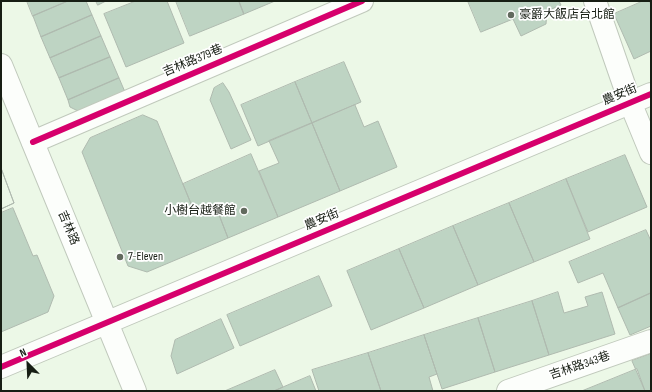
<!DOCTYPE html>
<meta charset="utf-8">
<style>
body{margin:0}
#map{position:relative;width:652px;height:392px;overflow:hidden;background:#ecf8e7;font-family:"Sofia Sans Condensed",sans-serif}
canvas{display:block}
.frame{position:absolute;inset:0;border:2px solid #171e14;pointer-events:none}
.north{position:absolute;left:8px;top:344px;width:40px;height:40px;-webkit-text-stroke:3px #fff;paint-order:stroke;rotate:336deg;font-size:11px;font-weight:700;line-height:16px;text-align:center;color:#171e14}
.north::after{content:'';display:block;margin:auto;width:14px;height:18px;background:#171e14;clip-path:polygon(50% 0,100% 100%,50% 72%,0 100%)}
</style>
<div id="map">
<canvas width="652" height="392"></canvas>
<div class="frame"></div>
<div class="north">N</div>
</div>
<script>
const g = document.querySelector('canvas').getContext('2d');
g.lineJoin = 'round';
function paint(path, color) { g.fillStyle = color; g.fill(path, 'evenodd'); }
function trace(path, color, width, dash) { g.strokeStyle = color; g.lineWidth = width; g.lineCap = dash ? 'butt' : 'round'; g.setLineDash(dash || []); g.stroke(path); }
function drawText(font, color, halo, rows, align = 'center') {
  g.font = font + ' "Sofia Sans Condensed","Noto Sans TC",sans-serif'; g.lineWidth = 3.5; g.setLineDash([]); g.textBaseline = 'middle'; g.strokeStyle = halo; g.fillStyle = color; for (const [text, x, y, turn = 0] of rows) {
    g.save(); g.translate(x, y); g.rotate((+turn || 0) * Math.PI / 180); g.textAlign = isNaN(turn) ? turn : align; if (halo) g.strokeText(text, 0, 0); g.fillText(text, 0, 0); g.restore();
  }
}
const building = new Path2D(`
 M27,1H68L33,16Z
 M68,1H86L92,15L41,37L33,16Z
 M96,1H106L98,5Z
 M136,1H167L184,43L126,67L104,14Z
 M176,1H239L244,14L190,36Z
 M239,1H275L244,14Z
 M468,1H559L561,5L547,11L546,24L521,36L513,19L481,32Z
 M643,1H649L651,5V51L634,59L614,14Z
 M92,15L101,36L50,58L41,37Z
 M101,36L110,57L59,78L50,58Z
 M110,57L119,78L68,100L59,78Z
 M344,62L361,102L312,123L295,82Z
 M119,78L128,99L88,116L70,107L68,100Z
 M295,82L312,123L258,146L241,105Z
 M223,83L229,92L251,140L231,149L210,100L214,88Z
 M355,105L364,127L378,121L397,167L340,191L312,123Z
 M143,115L157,121L196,216L216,207L228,238L147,272L128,266L82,152L90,138Z
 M312,123L340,191L278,217L259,171L279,163L269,141Z
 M251,154L278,217L228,238L216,207L196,216L183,184Z
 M625,155L647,207L588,232L566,179Z
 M1,168L14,203L1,209Z
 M1,168L14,203L1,209Z
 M566,179L590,239L534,262L509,203Z
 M509,203L534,262L478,285L453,226Z
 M13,208L33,256L37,255L54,296L48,312L1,332V213Z
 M453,226L478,285L424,308L399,249Z
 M646,230L651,241V293L618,308L603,273L578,283L569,262Z
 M399,249L424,308L371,330L347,271Z
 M319,276L332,306L240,346L227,315Z
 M558,292L564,313L588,306L585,297L602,292L615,334L549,355L532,301Z
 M651,293V326L630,335L618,308Z
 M532,301L549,355L495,372L478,318Z
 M478,318L495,372L442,389L424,335Z
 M221,319L234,348L177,374L171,356L175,340Z
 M424,335L437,374L429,377L433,391H381L368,353Z
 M368,353L381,391H319L312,370Z
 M651,354V391H645L632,361Z
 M637,369L645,391H582Z
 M275,370L283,387L274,391H225Z
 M310,376L316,391H274L283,387Z`);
const street = new Path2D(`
 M595,1L630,102L651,153
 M33,142L362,1
 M508,391L651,341`);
const secondary = new Path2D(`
 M1,65L135,391
 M1,367L651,94`);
const cycleway = new Path2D(`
 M33,142L362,1
 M1,367L651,94`);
const markers = [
 [511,15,4,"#626a5e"],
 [244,211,4,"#626a5e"],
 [120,257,4,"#626a5e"]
];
const poiNames = [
 ["豪爵大飯店台北館",519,15],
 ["小樹台越餐館",236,211,"right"],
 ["7-Eleven",128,257]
];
const streetNames = [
 ["吉林路379巷",193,61,-23],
 ["農安街",620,95,-23],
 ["農安街",322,220,-23],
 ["吉林路",68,228,67],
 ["吉林路343巷",580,366,-19]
];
paint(building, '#bed4c3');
trace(building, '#afbaaf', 1);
trace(street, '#c0c9bc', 24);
trace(secondary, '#c0c9bc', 24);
trace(street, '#fcfefb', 22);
trace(secondary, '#fcfefb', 22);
trace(cycleway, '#d6006c', 6);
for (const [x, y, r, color] of markers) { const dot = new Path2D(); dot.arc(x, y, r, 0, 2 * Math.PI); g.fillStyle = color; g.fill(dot); trace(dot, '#fff', 1.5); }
drawText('12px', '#171e14', '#fff', poiNames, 'left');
drawText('12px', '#171e14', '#fff', streetNames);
</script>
